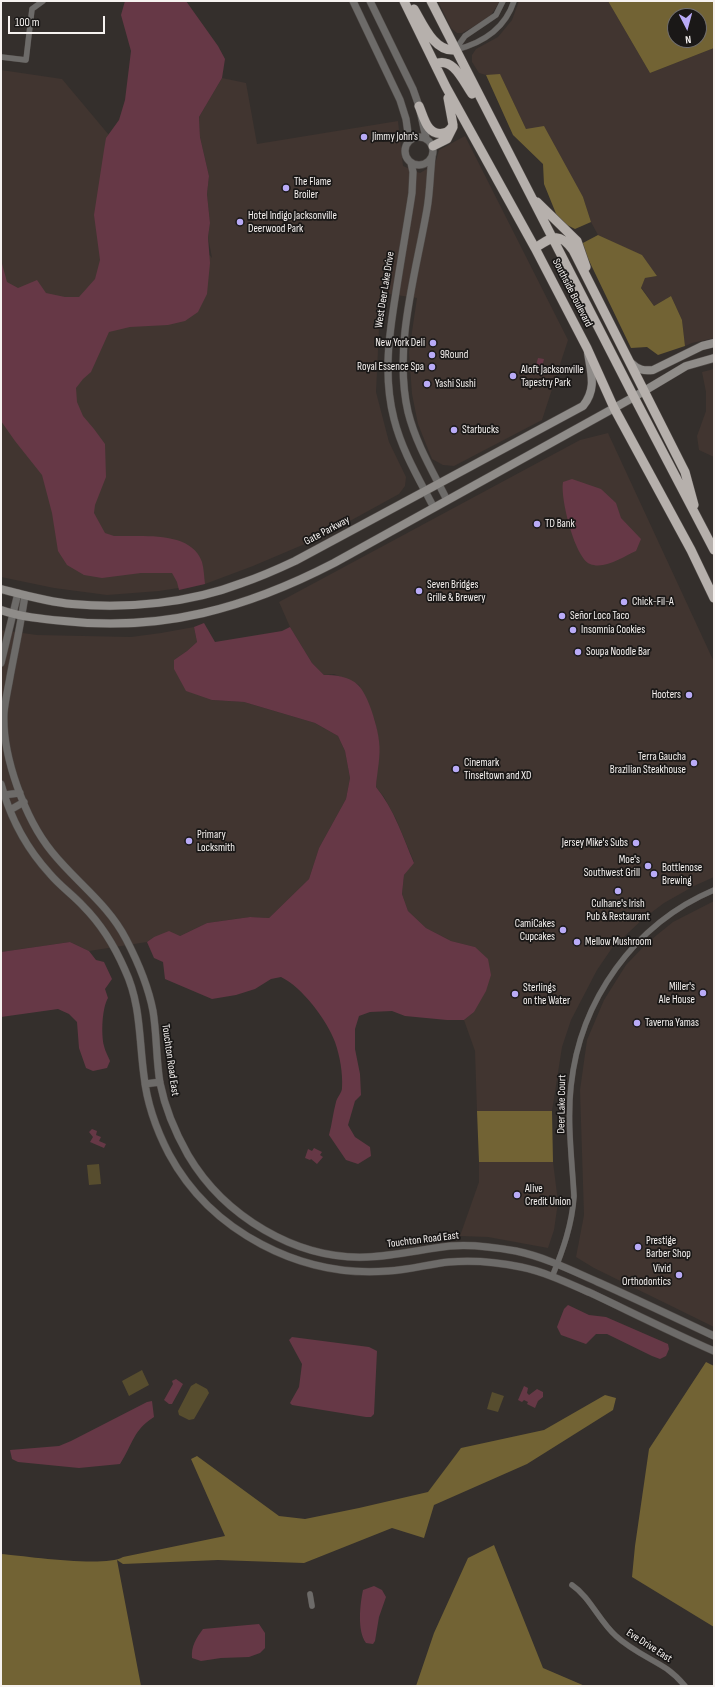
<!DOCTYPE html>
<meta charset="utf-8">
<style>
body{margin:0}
#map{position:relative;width:715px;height:1687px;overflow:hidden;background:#342f2c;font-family:"Sofia Sans Condensed",sans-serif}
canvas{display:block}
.frame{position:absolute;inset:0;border:2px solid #f6f2f0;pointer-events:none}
.north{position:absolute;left:667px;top:8px;width:40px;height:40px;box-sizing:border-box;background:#1a1817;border:1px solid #726f6e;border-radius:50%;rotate:174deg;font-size:11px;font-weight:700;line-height:16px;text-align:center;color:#f6f2f0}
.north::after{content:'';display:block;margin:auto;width:14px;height:18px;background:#b9abf7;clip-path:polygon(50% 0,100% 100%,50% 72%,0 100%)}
.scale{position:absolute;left:8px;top:16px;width:97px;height:18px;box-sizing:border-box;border:2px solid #f6f2f0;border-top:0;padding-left:5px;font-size:12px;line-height:14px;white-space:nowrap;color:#f6f2f0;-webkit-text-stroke:3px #1a1817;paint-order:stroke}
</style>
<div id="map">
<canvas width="715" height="1687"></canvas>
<div class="frame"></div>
<div class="north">N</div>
<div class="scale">100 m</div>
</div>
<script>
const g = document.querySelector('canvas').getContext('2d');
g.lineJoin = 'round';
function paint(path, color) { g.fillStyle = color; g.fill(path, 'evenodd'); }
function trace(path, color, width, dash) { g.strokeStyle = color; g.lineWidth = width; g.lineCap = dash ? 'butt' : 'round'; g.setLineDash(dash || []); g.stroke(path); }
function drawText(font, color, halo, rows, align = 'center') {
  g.font = font + ' "Sofia Sans Condensed",sans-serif'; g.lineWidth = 3.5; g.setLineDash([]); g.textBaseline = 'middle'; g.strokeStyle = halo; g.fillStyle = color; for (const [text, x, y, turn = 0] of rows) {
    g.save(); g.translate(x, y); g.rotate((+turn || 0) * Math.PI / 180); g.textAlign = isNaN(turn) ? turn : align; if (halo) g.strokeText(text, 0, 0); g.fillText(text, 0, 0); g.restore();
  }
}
const built = new Path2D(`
 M438,1H500L489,18L462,33H457L451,28Z
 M519,1H608L650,73L714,48V338L692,343L685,346L682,320L671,296L654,306L641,287L645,278L657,276L642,256L598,235L591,222L583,197L526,129L500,75H486L479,73L472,62V55L476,49L498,37L512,20Z
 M1,70L62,79L212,258L208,237L210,223L207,194L209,176L200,137L199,117L222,78L246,83L257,144L398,121L403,166L420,173L435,164L439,150L465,136L568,340L542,420L454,466L443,465L432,459L418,424L412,394L409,352L417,298L382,293L379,329L376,392L389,442L406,477L405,486L399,494L319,538L253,566L205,584L159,591L107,595L54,588L1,577Z
 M714,369V457L699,450L697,436L706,411V392L702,372Z
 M608,433L714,662V877L694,886L664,903L644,918L612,948L597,970L571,1020L562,1047L552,1111H477L475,1051L464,1020L474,1012L475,947L451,941L426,928L408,911L402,894L404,875L414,862L396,819L384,797L376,787L379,743L375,721L359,685L334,674L324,675L312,663L290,627L279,602L580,440Z
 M194,627L197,642L187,651L174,660L212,700L244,702L315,723L338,736L345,751L350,778L346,799L319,848L309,879L269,918L250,917L207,923L180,936L154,937L147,942L89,951L70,942L1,952V630L37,635L131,637L161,633Z
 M714,901V1327L594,1268L576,1257L584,1215L580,1090L587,1040L604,1000L626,965L647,943L673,922Z
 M479,1162H553L558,1202L554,1230L548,1248L488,1237L460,1236L479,1182Z`);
const green = new Path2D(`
 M99,1164L101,1184L89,1185L87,1165Z
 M142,1370L149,1385L129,1396L122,1381Z
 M196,1383L207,1389L209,1393L194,1419L189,1420L179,1415L178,1411L191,1386Z
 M492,1392L504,1396L498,1412L487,1409Z`);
const forest = new Path2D(`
 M608,1H714V48L650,73ZM675,16H699V40H675Z
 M500,74L526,129L544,126L583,197L591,222L575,229L559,221L544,184L543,164L513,135L486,75Z
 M598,235L642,255L657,276L645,278L641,288L654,306L671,296L682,320L685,346L658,355L647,347L631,348L581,244Z
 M477,1111H552L553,1162H479Z
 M706,1362L714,1366V1627L632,1577L635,1546L649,1449Z
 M605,1395L616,1398L613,1410L527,1464L434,1505L424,1538L392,1528L304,1563L218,1560L123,1564L117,1560L141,1686H1V1554C26,1556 104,1568 123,1557L225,1536L191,1459L197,1456L279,1516L305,1519L359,1508L428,1492L461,1448L544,1430Z
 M494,1545L543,1668L585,1686H416L434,1633L468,1558Z`);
const water = new Path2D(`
 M125,1H186L218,46L225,59L222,78L199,117L200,137L209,176L207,194L210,223L208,237L210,263L207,294L198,312L185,321L168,325L130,327L109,332L91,372L83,379L76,388L77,402L83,416L94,429L105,444L106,477L95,505L94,513L105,533L114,536C141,537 191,530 202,562C204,569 204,577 205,584L179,590L177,582L172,573H141L102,578L84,575L67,565L58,551L52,513L42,475L15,441L1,421V260L7,282L18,288L37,280L46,293L65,297H79L95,279L100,260L94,215L104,150L106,138L119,120L125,100L131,51L121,15Z
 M538,358L544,359L541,371L535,369Z
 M572,479L601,489L616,503L621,518L641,539L636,551C624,556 605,570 590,564C575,558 560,498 563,482Z
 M204,623L215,642L282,631L290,627L312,663L324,675C335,675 349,676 358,685C368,694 378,728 379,741C381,756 377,772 376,787C394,809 403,837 414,863L404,875L402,894L408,911L426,928L451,941L475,947L488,959L491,975L486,991L474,1012L464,1020H447L405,1016L392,1011L370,1012L359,1016L355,1029V1049L360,1074L361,1095L355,1101L348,1125L355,1137L370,1147L371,1156L358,1164L346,1160L329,1135C332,1124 333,1113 336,1102C337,1097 342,1093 342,1088C343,1074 340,1056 335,1042C327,1020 302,987 281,977L271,979L255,989L236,995L212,999L165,979L163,962L154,958L147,942L154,937L169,931L180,936L207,923L250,917L269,918L309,879L319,848L346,799L350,778L345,751L338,736L315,723L244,702L212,700L186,691L174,669V660L187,651L197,642L194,627Z
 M70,942L89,951L96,960L104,962L112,979L105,989L108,998C102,1008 101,1034 104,1046C105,1051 108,1056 110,1061L107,1068L93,1071L86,1068L79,1048L77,1022L69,1014L58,1009L1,1017V952Z
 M92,1129L97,1131L96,1135L101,1137L99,1141L106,1144L104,1148L90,1142L93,1137L89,1132Z
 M314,1148L322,1152L320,1155L323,1157L317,1164L311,1159L310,1160L305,1158L308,1149L312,1151Z
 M568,1305L589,1315L606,1317L668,1344L669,1349L666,1356L660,1359L652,1356L607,1334H596L586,1344L561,1335L557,1327L564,1309Z
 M292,1337L369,1347L377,1351L374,1414L371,1417H366L292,1405L290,1403L299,1387L302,1364L289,1340Z
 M176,1379L183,1384L172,1404H169L164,1400L173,1384L172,1381Z
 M524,1386L528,1388L527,1393L529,1395L537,1389L543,1392V1397L538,1401L535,1408L527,1404L528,1402L524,1400L522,1402L518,1400Z
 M152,1401L154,1417C133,1430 133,1444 120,1464L79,1468L18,1462L12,1459L10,1450L59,1446L71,1441L147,1402Z
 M374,1586L382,1590L386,1597L379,1617L375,1641L373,1644L366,1643C357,1631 360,1604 363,1590Z
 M259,1624L265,1633V1648L260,1653L249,1657L221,1658L201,1661L192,1658C191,1647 196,1638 203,1629Z`);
const minor = new Path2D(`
 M455,50C483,43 505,29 514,1
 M455,50L465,36L496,15L503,1
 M1,57L26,60L32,9L43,1
 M552,1277C563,1250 572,1225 574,1196C572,1160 567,1122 571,1086C580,1000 634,924 714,890
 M572,1585C590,1597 599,1621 616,1636C631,1650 650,1658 667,1669C674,1674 680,1680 685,1686
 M310,1594L312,1606`);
const tertiary = new Path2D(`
 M353,1L400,100L406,119L409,140
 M370,1L413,89L419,106L426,138
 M405 151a14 14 0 1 1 28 0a14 14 0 1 1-28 0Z
 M432,157C430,174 430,192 427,209C416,273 393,347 408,412C416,444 433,472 447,500
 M411,163L413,172L412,193C407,226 401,259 396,292C389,335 383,376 394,419C402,451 419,479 434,508
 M25,595C21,623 15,650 10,677C8,689 5,701 4,713C2,756 25,819 52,852C76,882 108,904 126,939C138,962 148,985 153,1011C157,1035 156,1059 160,1083C165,1108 175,1132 188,1155C224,1216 296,1260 367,1257C395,1256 423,1249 450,1246C472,1244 494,1247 516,1251C545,1257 573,1271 600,1283C638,1300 676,1318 714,1336
 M1,663L18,593
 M1,784C10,817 27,849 50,874C60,886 73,895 83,906C101,924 115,947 125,970C141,1004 139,1040 144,1076C147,1104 156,1129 169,1154C211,1232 301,1278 388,1271C409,1270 429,1264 449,1262C473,1260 497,1262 521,1267C546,1272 570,1284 593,1294C633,1313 673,1333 714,1351
 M4,795L20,793
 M10,810L24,802
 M145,1084L160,1082`);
const secondary = new Path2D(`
 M631,363C638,370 644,371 653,370L702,346L714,343
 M1,589C24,595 48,602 72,604C128,609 190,603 242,583C260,577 278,569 295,561L583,406C597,389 591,373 588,353
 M1,610C21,617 42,619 64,621C162,632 247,608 334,563L634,397L686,366L714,358`);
const trunk = new Path2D(`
 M404,1L446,87L535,248L587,348L614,408L691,550L714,598
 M431,1L634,397L714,550
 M414,9C423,24 434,52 455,50
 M435,64C453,56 463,81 472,94
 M419,106C424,117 427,137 444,133C448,132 451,129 453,125L448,98
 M433,146L447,139L453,127
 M537,202L577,241L586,267
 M535,248C552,237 559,231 573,250L685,472L694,505`);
const markers = [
 [364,137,4,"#b9abf7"],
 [286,188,4,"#b9abf7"],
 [240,222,4,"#b9abf7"],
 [433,343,4,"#b9abf7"],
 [432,355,4,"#b9abf7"],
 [432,367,4,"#b9abf7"],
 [513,376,4,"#b9abf7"],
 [427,384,4,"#b9abf7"],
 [454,430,4,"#b9abf7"],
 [537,524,4,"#b9abf7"],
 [419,591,4,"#b9abf7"],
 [624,602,4,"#b9abf7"],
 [562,616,4,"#b9abf7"],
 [573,630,4,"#b9abf7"],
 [578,652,4,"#b9abf7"],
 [689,695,4,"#b9abf7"],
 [694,763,4,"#b9abf7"],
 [456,769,4,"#b9abf7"],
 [189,841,4,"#b9abf7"],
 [636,843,4,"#b9abf7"],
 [648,866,4,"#b9abf7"],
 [654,874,4,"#b9abf7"],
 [618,891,4,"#b9abf7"],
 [563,930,4,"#b9abf7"],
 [577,942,4,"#b9abf7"],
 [703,993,4,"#b9abf7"],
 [515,994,4,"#b9abf7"],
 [637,1023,4,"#b9abf7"],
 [517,1195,4,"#b9abf7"],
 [638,1247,4,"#b9abf7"],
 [679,1275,4,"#b9abf7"]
];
const poiNames = [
 ["Jimmy John's",372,137],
 ["The Flame",294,182],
 ["Broiler",294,195],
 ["Hotel Indigo Jacksonville",248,216],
 ["Deerwood Park",248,229],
 ["New York Deli",425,343,"right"],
 ["9Round",440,355],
 ["Royal Essence Spa",424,367,"right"],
 ["Aloft Jacksonville",521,370],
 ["Tapestry Park",521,383],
 ["Yashi Sushi",435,384],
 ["Starbucks",462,430],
 ["TD Bank",545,524],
 ["Seven Bridges",427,585],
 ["Grille & Brewery",427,598],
 ["Chick-Fil-A",632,602],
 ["Señor Loco Taco",570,616],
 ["Insomnia Cookies",581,630],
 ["Soupa Noodle Bar",586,652],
 ["Hooters",681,695,"right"],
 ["Terra Gaucha",686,757,"right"],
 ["Brazilian Steakhouse",686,770,"right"],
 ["Cinemark",464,763],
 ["Tinseltown and XD",464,776],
 ["Primary",197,835],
 ["Locksmith",197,848],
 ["Jersey Mike's Subs",628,843,"right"],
 ["Moe's",640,860,"right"],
 ["Southwest Grill",640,873,"right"],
 ["Bottlenose",662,868],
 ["Brewing",662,881],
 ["Culhane's Irish",618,904,"center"],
 ["Pub & Restaurant",618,917,"center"],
 ["CamiCakes",555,924,"right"],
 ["Cupcakes",555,937,"right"],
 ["Mellow Mushroom",585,942],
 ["Miller's",695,987,"right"],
 ["Ale House",695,1000,"right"],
 ["Sterlings",523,988],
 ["on the Water",523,1001],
 ["Taverna Yamas",645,1023],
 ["Alive",525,1189],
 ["Credit Union",525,1202],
 ["Prestige",646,1241],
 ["Barber Shop",646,1254],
 ["Vivid",671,1269,"right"],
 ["Orthodontics",671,1282,"right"]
];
const streetNames = [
 ["West Deer Lake Drive",385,290,-81],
 ["Southside Boulevard",572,293,63],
 ["Gate Parkway",327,531,-28],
 ["Touchton Road East",170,1060,82],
 ["Deer Lake Court",562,1104,-89],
 ["Touchton Road East",423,1240,-7],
 ["Eve Drive East",649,1646,33]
];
paint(built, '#413530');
paint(green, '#574d2e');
paint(forest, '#726334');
paint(water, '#663846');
trace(minor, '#4f4a47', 6);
trace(tertiary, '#4f4a47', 8);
trace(secondary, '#4f4a47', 9);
trace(trunk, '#4f4a47', 10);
trace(minor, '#6d6b69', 5.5);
trace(tertiary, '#6d6b69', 7);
trace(secondary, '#8f8c89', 8);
trace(trunk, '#b6b0ac', 9);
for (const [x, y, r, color] of markers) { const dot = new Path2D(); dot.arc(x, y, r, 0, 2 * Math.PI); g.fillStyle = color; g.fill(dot); trace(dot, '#1a1817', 1.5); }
drawText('11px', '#f6f2f0', '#1a1817', poiNames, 'left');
drawText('11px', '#f6f2f0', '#1a1817', streetNames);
</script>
